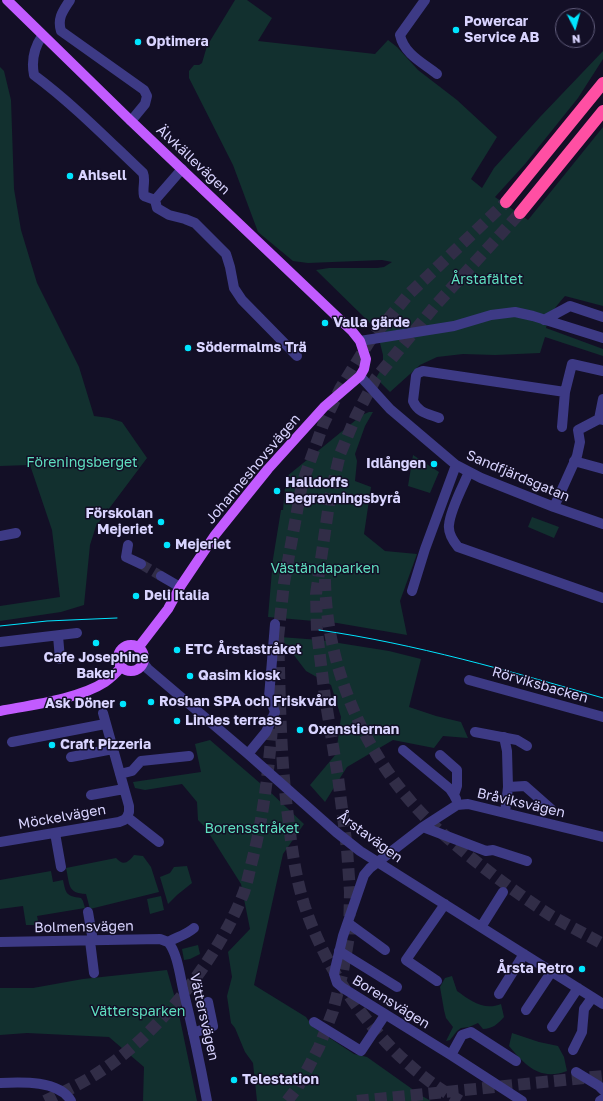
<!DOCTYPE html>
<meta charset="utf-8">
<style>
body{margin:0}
#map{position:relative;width:603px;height:1101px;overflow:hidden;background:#130f26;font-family:"Golos Text",sans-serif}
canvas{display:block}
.north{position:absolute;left:555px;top:8px;width:40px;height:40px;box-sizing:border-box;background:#130f26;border:1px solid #625e7d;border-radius:50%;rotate:174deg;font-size:11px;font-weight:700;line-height:16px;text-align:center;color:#d9d4ff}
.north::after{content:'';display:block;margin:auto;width:14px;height:18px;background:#00e5ff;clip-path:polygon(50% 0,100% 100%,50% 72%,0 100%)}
</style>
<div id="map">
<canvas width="603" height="1101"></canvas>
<div class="north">N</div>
</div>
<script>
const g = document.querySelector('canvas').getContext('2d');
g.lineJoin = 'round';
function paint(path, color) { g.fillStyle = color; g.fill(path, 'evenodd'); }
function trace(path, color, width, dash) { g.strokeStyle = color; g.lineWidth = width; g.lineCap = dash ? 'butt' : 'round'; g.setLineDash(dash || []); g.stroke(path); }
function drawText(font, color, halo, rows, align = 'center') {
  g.font = font + ' "Golos Text",sans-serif'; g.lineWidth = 3; g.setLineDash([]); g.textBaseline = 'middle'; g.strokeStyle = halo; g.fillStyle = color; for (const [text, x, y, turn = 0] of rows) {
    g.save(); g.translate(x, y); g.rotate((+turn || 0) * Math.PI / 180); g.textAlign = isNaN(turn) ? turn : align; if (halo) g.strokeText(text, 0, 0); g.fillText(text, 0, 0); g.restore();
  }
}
const green = new Path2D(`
 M235,0H247L272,18L258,41L375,54L388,40L397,47L418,70L457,100L497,137L471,179L482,188L494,168L540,117L603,51V59L578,98L525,164L495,197L528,220L603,127V306L565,296C556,306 549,315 546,328L603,349V356L545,337L540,353L495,355L463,354L437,357L420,365L390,392L376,378L383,366V355L377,331L366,319L316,270L329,268H377L384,267L392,262L382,260L308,263L293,261L258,232L233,165L189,78V71L194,65H199L202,63L207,46Z
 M0,67L4,71L11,100L14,189L21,230L37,283L79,367L94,416L109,418L122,422L147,458L96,526L90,545L84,605L61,612L0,621V606L60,597L52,530L30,465L0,466Z
 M369,412H373L365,426L355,454L357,461L355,481L371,487L364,534L385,551L417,554L400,601L407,635L337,623L268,617L273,559L281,510H283L286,477L362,415Z
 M413,455L439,472L430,493L408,486Z
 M532,517L559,527L554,538L528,527Z
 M280,637L320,640L389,651L421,659L409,707L436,716L461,722L468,738L443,736L434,748L393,740L347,767L325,802L310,785L336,754L341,717L331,685L306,671Z
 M210,740L268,790L304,824L283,854L254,985L306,1017L313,1027L354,1054L367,1057L422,1096L431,1101H257L253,1063L245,1052L235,1028L231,1023L227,996L232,977L228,952L250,929L241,884L205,827L198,820L197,802L182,784L145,790L135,788L133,782L201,772L195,744Z
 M134,855L143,856L151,867L159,892L90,909L86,894C67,893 70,885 66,868L116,858C123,866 128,863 134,855Z
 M187,866L192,883L177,895L168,904L160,877L170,873L174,867Z
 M51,871L53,882L63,880C66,894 66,896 81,898L83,901L85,908L37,916L39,925H26L23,906L0,909V880Z
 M161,896L164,910L150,914L147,899Z
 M198,945L200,954L190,959L184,960L182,949Z
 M167,970L177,1005L197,1101H143L144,1067L109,1037L27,1033L0,1035V988H33L83,979Z
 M452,976L457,991C471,1001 484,1011 501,1004L504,1017C498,1024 492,1029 483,1029L478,1023L469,1027L461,1028L457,1031L450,1040L446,1041L453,1027L446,1018L444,1010L440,987L445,978Z
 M512,1033L539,1042L558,1046L564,1057L567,1071C540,1081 526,1066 509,1046Z`);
const minorTunnel = new Path2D(`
 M141,564L161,576`);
const highwayTunnel = new Path2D(`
 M325,579C326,667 364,755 426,818C441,833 458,847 474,860C498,879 524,898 550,915C567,925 585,934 603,944
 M278,631C280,696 280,760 289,824C292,851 296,878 304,904C326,972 374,1041 432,1083C441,1090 450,1095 460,1101
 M278,638L284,583L302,484L323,425L340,389L369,342L408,295L506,202
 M45,1101C66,1091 89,1080 108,1066C163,1028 220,955 244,892C247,883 249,874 251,865C264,817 269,766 273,716
 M287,1101L298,1087L319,1047L333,1011L343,971L349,936L350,892L347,849L338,777L325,697L317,632L316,594L330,497L340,454L356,416L376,378L434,307L520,213
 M357,1101L603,1076`);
const minor = new Path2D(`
 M70,0C63,11 57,18 61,31L144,90L147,96L145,104L131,121
 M425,0L400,35C404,54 423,63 437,74
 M42,36C34,48 31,60 34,75C73,104 107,139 143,173C146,180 142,188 144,196L155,200
 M182,169L155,200L157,208L169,215L185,219L195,223L226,254L230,267L234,288L242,300L297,356
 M544,320L570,306L603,317
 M360,341L454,326L491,315L515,312L533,316L603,338
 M360,376L390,409L456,465L481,478L554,507L603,524
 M439,418C429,414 418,413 413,401L416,376L418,373L423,371L565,392
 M599,419L603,399
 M562,427L565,392L572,364L603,371
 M574,461L603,469
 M469,472C463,486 450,510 449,525C448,533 453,541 458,547L603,598
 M554,507L577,456L580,442L578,430L599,419L603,420
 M0,536L16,533
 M128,545L126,557L141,564
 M161,576L180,587
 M412,591L425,549L456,465
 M58,636L60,659
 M0,642L77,633
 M143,663L148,669L248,754L336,832L360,851L603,1004
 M469,680L603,717
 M103,713L129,806V812L127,817
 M475,732L517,740L527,746
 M504,737L507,751L508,787
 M12,742L105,724
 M403,750L450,789L454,795
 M248,754L266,732L275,712L269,697L275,624
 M440,755L457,770V786L454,795L456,799
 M71,757L113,749
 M120,774L132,771L141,761L189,756
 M91,795L124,789
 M505,813L508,787L525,786L551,809
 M127,817L159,842
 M423,827L486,851L493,850L527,861
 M55,833L61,867
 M0,842L119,822L124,820L127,817
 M88,912L93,941
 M348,923L385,950
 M481,927L503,892
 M90,941L94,973
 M0,942L160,939L168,942
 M168,942C177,952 180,975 183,989C192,1026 200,1063 207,1101
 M168,942C177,937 186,935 194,928
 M339,951L397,987
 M437,981L406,960L445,904
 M499,994L524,954
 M526,1010L552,971
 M314,1022L361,1051L385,1015
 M552,1027L578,988
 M193,1033L213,1026L208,1002
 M573,1050L582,1032L584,1009L592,998
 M451,1055L462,1035L471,1032L516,1061
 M576,1072L599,1086L603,1090
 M0,1083C21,1082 59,1080 71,1101
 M522,1101L451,1055L343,988L337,983L334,974L336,965L343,936L364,875L370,868L423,827L457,805L468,804L603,837
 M600,1101L603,1099`);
const major = new Path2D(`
 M7,0L131,121L352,331L360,341L366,359L364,369L360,376L324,407L268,469L247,495L215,535L180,587L168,609L138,648
 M118 658a13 13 0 1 1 26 0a13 13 0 1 1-26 0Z
 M0,711C31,705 79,699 105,682C111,678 117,672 121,667`);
const highway = new Path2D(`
 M506,202L603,83
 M520,213L603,111`);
const tram = new Path2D(`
 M0,626L47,621L117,618
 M319,630C416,644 509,671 603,698`);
const markers = [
 [456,30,4,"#00e5ff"],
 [138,42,4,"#00e5ff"],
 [70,176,4,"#00e5ff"],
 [325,323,4,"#00e5ff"],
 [188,348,4,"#00e5ff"],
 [434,464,4,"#00e5ff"],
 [277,491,4,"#00e5ff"],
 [161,522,4,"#00e5ff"],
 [167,545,4,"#00e5ff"],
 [136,596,4,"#00e5ff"],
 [96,643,4,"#00e5ff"],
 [177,650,4,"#00e5ff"],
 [190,676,4,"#00e5ff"],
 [151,702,4,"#00e5ff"],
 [123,704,4,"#00e5ff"],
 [177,721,4,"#00e5ff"],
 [300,730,4,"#00e5ff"],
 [52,745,4,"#00e5ff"],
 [582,969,4,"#00e5ff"],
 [234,1080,4,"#00e5ff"]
];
const poiNames = [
 ["Powercar",464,22],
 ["Service AB",464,38],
 ["Optimera",146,42],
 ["Ahlsell",78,176],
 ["Valla gärde",333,323],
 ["Södermalms Trä",196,348],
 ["Idlången",426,464,"right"],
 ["Halldoffs",285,483],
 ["Begravningsbyrå",285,499],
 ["Förskolan",153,514,"right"],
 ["Mejeriet",153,530,"right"],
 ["Mejeriet",175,545],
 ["Deli Italia",144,596],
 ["ETC Årstastråket",185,650],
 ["Cafe Josephine",96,658,"center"],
 ["Baker",96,674,"center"],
 ["Qasim kiosk",198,676],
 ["Roshan SPA och Friskvård",159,702],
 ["Ask Döner",115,704,"right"],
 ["Lindes terrass",185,721],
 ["Oxenstiernan",308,730],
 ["Craft Pizzeria",60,745],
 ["Årsta Retro",574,969,"right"],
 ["Telestation",242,1080]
];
const streetNames = [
 ["Älvkällevägen",193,160,43],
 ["Johanneshovsvägen",253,469,-50],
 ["Sandfjärdsgatan",518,476,23],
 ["Rörviksbacken",540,685,16],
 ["Bråviksvägen",521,803,13],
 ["Möckelvägen",62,817,-10],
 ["Årstavägen",370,837,36],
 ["Bolmensvägen",84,927,-1],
 ["Borensvägen",391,1002,32],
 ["Vättersvägen",204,1017,77]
];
const parkNames = [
 ["Årstafältet",487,280],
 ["Föreningsberget",82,463],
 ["Väständaparken",325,569],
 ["Borensstråket",252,829],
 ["Vättersparken",138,1012]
];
paint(green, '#12302f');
trace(minorTunnel, '#312d47', 10, [10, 5]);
trace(highwayTunnel, '#312d47', 12, [12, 6]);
trace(minor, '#3d3a85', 10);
trace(major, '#c25bff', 10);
trace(highway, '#ff4fa3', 12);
trace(tram, '#00e5ff', 1);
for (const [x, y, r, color] of markers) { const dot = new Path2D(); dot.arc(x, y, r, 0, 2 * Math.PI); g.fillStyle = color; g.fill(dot); trace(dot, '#130f26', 1.5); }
drawText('bold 14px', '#d9d4ff', '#130f26', poiNames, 'left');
drawText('14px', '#d9d4ff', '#130f26', streetNames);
drawText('14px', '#5fe0c0', '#130f26', parkNames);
</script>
